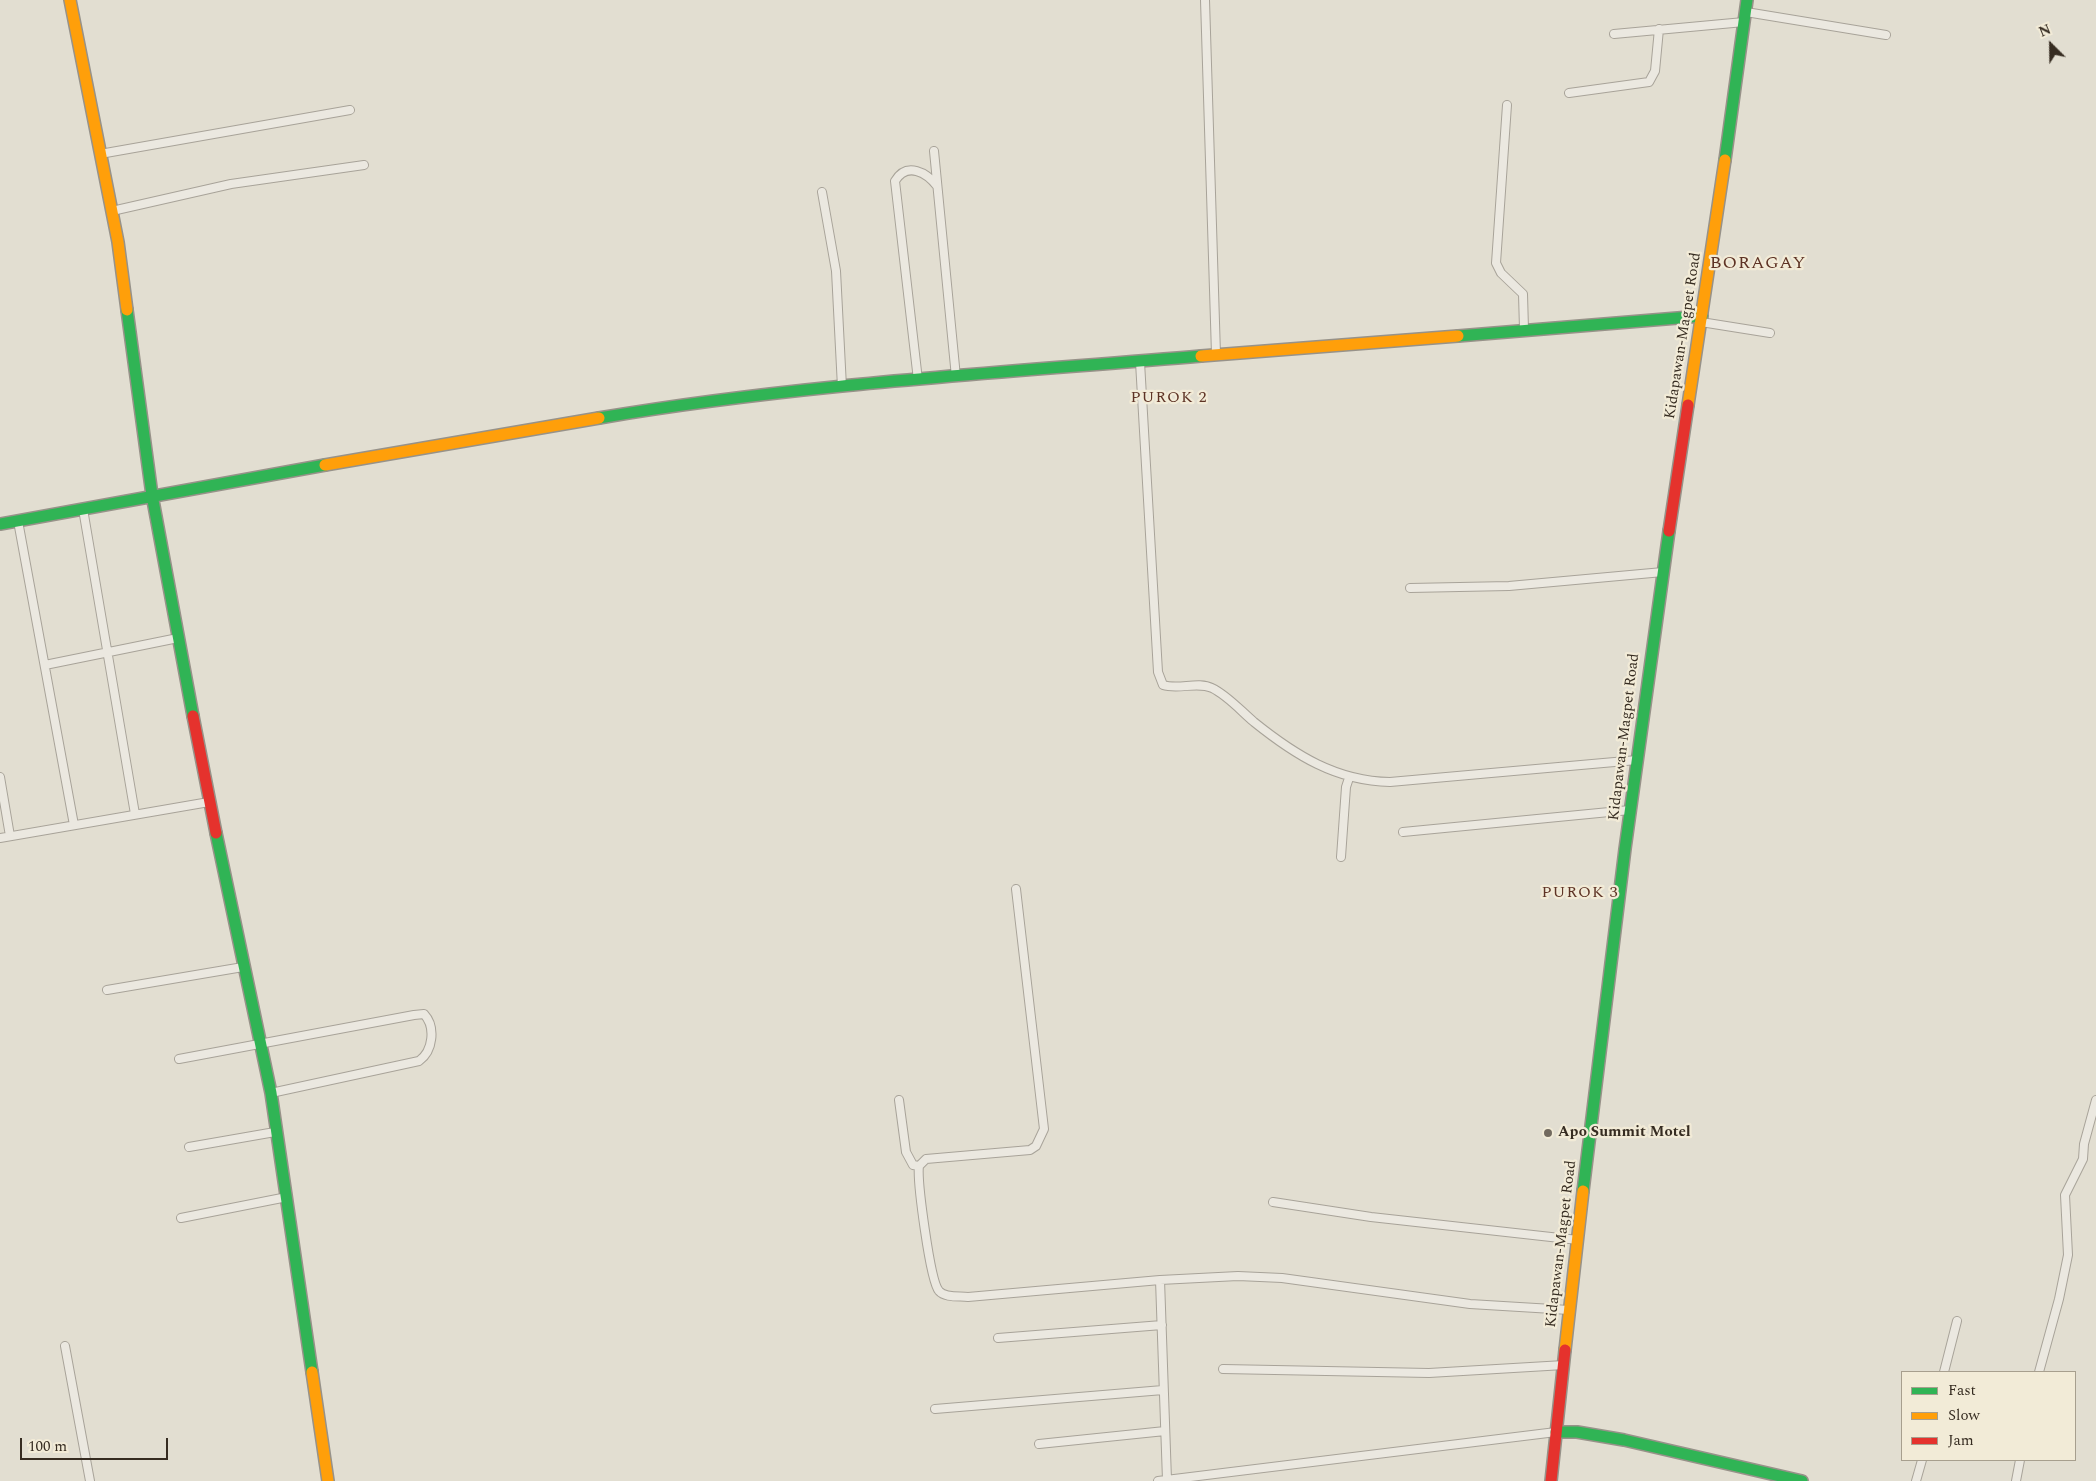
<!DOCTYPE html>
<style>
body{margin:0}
#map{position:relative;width:2096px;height:1481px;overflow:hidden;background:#e2ded1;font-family:Spectral,serif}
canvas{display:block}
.legend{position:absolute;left:1901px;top:1371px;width:175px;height:90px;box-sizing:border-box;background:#f2ebd7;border:1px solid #a79f8e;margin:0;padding:6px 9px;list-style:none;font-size:15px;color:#362c21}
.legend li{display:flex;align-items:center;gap:10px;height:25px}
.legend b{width:25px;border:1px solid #a79f8e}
.north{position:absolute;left:2026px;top:20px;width:50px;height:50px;-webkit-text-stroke:4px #f2ebd7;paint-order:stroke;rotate:337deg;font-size:14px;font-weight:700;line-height:20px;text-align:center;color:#362c21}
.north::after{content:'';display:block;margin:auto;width:18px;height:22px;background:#362c21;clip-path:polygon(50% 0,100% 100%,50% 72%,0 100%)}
.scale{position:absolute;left:20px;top:1438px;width:148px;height:22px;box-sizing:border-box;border:2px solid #362c21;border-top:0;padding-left:6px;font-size:15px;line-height:18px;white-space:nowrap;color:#362c21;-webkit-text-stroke:4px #f2ebd7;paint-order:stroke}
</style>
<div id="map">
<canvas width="2096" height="1481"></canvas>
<ul class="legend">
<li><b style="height:6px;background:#30b455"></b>Fast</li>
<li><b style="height:6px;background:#ff9f0a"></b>Slow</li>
<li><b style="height:6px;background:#e5322d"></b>Jam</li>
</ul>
<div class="north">N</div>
<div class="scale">100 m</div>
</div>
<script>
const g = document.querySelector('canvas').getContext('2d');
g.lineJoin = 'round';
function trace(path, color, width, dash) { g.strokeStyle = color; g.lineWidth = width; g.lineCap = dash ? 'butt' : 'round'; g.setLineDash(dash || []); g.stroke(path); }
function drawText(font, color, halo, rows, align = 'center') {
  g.font = font + ' Spectral,serif'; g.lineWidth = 4.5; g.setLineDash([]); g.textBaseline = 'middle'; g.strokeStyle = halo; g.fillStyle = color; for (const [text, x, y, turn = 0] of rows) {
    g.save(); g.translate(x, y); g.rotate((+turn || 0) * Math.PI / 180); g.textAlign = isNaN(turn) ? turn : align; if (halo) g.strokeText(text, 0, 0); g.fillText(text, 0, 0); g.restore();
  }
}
const street = new Path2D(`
 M1205,0L1216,354
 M1746,12L1886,35
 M1614,34L1744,22
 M1569,93L1649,82L1655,71L1659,29
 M1507,105L1496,263L1501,273L1523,294L1524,329
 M934,151L956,377
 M100,154L350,110
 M822,192L836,271L842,387
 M112,211L231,184L364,165
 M1701,322L1770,333
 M1140,362L1158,672L1163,685C1179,690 1198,681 1212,688C1227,695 1241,711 1254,722C1295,755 1336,781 1390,782L1637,760
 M918,380L895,181C907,161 927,173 937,186
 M83,509L135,814
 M18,521L74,825
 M1410,588L1509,586L1663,572
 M45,665L178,638
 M0,777L10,836
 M1403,832L1630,810
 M0,838L209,802
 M1341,857L1346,787L1349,778
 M1016,889L1044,1129L1036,1146L1030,1150L926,1159L919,1166C917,1180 930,1281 939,1291C945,1298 959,1296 968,1297L1160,1280L1238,1276L1282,1278L1470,1304L1569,1310
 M107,990L243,967
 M179,1059L414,1015L424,1014C436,1027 433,1051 419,1061L271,1093
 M899,1100L906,1152L913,1165L919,1166
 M189,1147L275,1132
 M1273,1202L1371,1217L1578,1240
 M181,1218L287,1197
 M1160,1280L1167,1480
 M998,1338L1162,1325
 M65,1346L90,1481
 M1223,1369L1429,1373L1564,1365
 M1944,1372L1957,1321
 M2039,1372L2059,1299L2068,1255L2065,1195L2083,1159L2084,1144L2096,1100
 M935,1409L1163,1390
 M1039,1444L1165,1431
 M1158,1481L1556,1432
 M1916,1481L1922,1460
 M2016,1481L2020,1460`);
const fast = new Path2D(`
 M1725,160L1747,0
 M127,310L152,495L193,716
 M1458,336L1702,316
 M599,418C798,384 1000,373 1201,356
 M0,524L325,465
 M216,833L271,1093L312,1372
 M1583,1191L1625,849L1669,531
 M1556,1432H1577L1624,1440L1802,1481`);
const slow = new Path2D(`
 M70,0L118,242L127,310
 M1201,356L1458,336
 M1688,405L1725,160
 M325,465L599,418
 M1565,1350L1583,1191
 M312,1372L328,1481`);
const jam = new Path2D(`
 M1669,531L1688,405
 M193,716L216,833
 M1551,1481L1565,1350`);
const markers = [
 [1548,1133,5,"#726a5f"]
];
const streetNames = [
 ["Kidapawan-Magpet Road",1684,336,-81],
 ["Kidapawan-Magpet Road",1625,737,-83],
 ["Kidapawan-Magpet Road",1562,1244,-83]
];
const poiNames = [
 ["Apo Summit Motel",1558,1133]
];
const neighbourhoodNames = [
 ["PUROK 2",1169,399],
 ["PUROK 3",1580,894]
];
const quarterNames = [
 ["BORAGAY",1758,264]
];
trace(street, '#a8a399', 10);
trace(fast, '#979289', 14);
trace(slow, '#979289', 14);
trace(jam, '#979289', 14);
trace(street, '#ebe8e0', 8);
trace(fast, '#30b455', 11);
trace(slow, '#ff9f0a', 11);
trace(jam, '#e5322d', 11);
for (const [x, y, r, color] of markers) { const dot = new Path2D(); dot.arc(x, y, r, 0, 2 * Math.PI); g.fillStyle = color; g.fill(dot); trace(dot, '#f2ebd7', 2); }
drawText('15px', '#362c21', '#f2ebd7', streetNames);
drawText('bold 15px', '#362c21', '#f2ebd7', poiNames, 'left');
g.letterSpacing = '1px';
drawText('16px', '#5e3325', '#f2ebd7', neighbourhoodNames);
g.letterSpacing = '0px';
g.letterSpacing = '1px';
drawText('18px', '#5e3325', '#f2ebd7', quarterNames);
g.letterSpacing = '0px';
</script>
